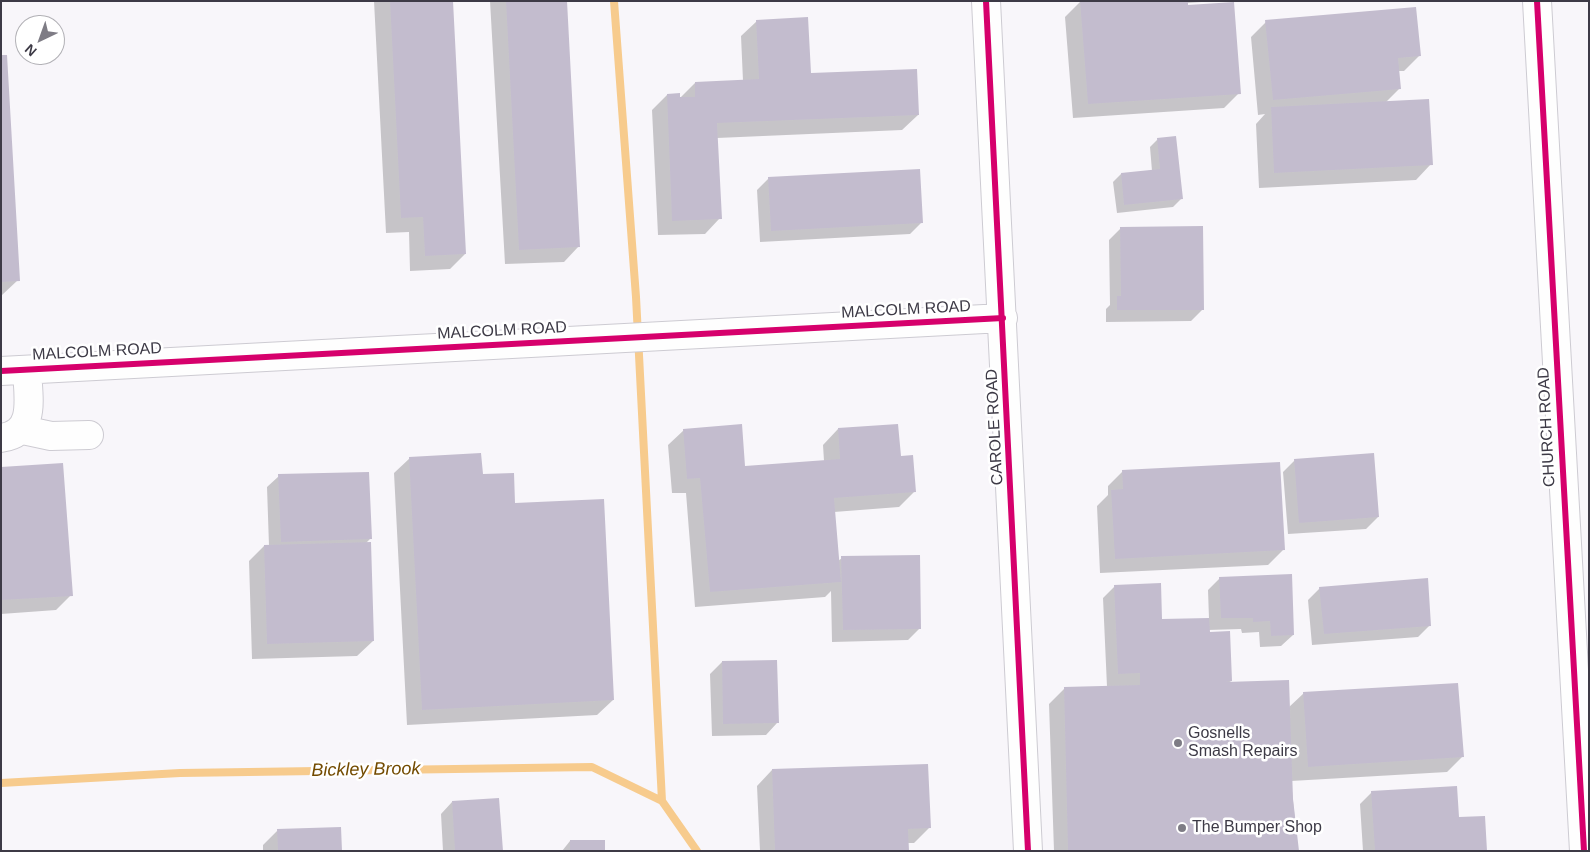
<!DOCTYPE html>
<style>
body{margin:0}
#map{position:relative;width:1590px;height:852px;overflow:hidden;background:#f8f6fa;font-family:Helvetica,sans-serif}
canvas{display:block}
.frame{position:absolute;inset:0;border:2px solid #3d3a46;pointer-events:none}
.north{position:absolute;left:15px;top:15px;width:50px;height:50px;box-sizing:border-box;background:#fff;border:1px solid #b1b0b5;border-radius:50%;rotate:222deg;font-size:14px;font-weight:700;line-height:20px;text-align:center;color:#3d3a46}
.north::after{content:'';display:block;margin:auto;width:18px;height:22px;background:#7e7c85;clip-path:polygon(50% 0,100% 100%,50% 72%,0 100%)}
</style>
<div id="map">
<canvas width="1590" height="852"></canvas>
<div class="frame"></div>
<div class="north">N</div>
</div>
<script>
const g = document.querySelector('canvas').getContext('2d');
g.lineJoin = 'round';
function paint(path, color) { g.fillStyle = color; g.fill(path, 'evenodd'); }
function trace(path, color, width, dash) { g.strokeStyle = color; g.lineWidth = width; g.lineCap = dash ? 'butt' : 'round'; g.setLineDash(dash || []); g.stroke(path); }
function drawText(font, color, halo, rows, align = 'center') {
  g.font = font + ' Helvetica,sans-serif'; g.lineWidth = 5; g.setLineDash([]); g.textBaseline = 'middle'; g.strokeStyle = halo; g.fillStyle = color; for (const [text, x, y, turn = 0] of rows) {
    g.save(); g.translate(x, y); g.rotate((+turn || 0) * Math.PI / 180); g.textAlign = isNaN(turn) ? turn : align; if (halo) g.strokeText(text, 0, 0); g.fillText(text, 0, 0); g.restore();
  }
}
const shadow = new Path2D(`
 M374,1H452L465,254L450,269L410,271L409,232L386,233Z
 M490,1H565L579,246L564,262L505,264Z
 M1081,1H1216L1187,3L1239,93L1224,108L1073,118L1065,17Z
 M757,21L810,75L918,115L902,130L717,138L720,218L705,234L658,235L652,110L667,95L679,99L695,83L743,81L741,36Z
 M1266,22L1420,55L1404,71H1398L1399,89L1386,102L1431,164L1416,180L1259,188L1256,124L1265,114L1258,115L1251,37Z
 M1,56L18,280L1,296Z
 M1158,139L1181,199L1173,207L1117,213L1113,182L1121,174L1152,171L1150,147Z
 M769,178L921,223L910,234L760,242L757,190Z
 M1121,228L1203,309L1191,321L1106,322V309L1110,305L1109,240Z
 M838,429L900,457L914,492L899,507L834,512L838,561L842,558L920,628L908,640L832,642L831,591L825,597L695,607L686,493H672L668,445L684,430L744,467L824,461L823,445Z
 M410,458L481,475L514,505L613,700L597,715L407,725L394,473Z
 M1295,460L1378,517L1366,529L1288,534L1283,472Z
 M1,469L71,595L56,610L1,614Z
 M1123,471L1283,550L1268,565L1100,573L1097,506L1108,495V486Z
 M279,476L370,539L366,543L373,641L357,656L252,659L249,561L264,546H269L267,487Z
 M1220,578L1293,635L1281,646L1260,647L1259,632L1242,633L1241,629L1208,630L1231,681L1228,683L1288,708L1304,693L1462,757L1447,772L1291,781L1298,851H1054L1049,704L1064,689L1107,687L1103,598L1115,586L1161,621L1209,619L1208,590Z
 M1320,588L1430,625L1418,637L1312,645L1308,600Z
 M722,662L777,723L766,735L712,736L710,674Z
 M772,770L929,828L914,843H908V851H760L757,786Z
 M1372,792L1486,851H1363L1360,804Z
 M452,802L502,851H443L441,814Z
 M278,830L341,851H263V845Z
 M570,841L604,851H562Z`);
const stream = new Path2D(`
 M614,1L636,297L662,801
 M1,783L180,773L592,767L662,801L697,851`);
const building = new Path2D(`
 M390,1H453L466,254L425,256L423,217L401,218Z
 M506,1H567L580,247L519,250Z
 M1080,1H1188V5L1234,2L1241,94L1088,104Z
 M1416,7L1421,56L1398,58L1401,89L1273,100L1265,20Z
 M808,17L811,73L917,69L919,115L717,123L722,219L672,221L667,94L680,93V97H695V82L759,79L756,20Z
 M1,55H7L20,281L1,282Z
 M1429,99L1433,165L1274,173L1271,107Z
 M1176,136L1183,199L1124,205L1121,173L1160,169L1157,138Z
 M920,169L923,223L771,231L768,177Z
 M1203,226L1204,310H1117V296H1121L1120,227Z
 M742,424L745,466L840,459L838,428L898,424L901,456L913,455L916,492L834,498L841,582L710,592L700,478L687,479L683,429Z
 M481,453L483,474L514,473L515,503L604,499L614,700L422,710L409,457Z
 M1374,453L1379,517L1299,523L1294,459Z
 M1280,462L1285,550L1115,559L1111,490L1123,489L1122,470Z
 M63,463L73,596L1,600V467Z
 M369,472L372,539L281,542L278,474Z
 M371,542L374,641L267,644L264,545Z
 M920,555L921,629L843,630L841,556Z
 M1292,574L1294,635L1271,636L1270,621L1253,622V618H1221L1219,577Z
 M1428,578L1431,626L1324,634L1319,587Z
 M1161,583L1162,619L1209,618L1210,632L1230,631L1232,681L1226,682L1289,680L1293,799L1299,851H1068L1064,687L1140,685V673L1118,674L1114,585Z
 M777,660L779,723L723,724L722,661Z
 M1458,683L1464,757L1308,767L1303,692Z
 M928,764L931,828L908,829L909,851H775L772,769Z
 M1457,786L1459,817L1485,816L1487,851H1375L1371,791Z
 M499,798L503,851H455L452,801Z
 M341,827L342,851H278L277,829Z
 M570,840H605V851H570Z`);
const minor = new Path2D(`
 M986,1L1028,851
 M1537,1L1584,851
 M1,371L1003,318
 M23,430L51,436L89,435
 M1,438C37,433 28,397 27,370`);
const cycleway = new Path2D(`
 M986,1L1028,851
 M1537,1L1584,851
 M1,371L1003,318`);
const markers = [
 [1178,743,5,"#7e7c85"],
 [1182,828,5,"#7e7c85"]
];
const streetNames = [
 ["MALCOLM ROAD",906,310,-3],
 ["MALCOLM ROAD",502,331,-3],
 ["MALCOLM ROAD",97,352,-3],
 ["CAROLE ROAD",995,427,-93],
 ["CHURCH ROAD",1547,427,-93]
];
const poiNames = [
 ["Gosnells",1188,734],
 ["Smash Repairs",1188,752],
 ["The Bumper Shop",1192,828]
];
const waterNames = [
 ["Bickley Brook",366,770,-1]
];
paint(shadow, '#0003');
trace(stream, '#f7cb8d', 8);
paint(building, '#c3bcce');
trace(minor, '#cdcbd2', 30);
trace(minor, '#fefefe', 28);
trace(cycleway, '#d6006c', 6);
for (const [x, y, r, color] of markers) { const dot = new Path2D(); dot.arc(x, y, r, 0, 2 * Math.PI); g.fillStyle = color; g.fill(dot); trace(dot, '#fff', 2); }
drawText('16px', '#3d3a46', '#fff', streetNames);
drawText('16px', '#3d3a46', '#fff', poiNames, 'left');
drawText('italic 18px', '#734b00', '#fff', waterNames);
</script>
